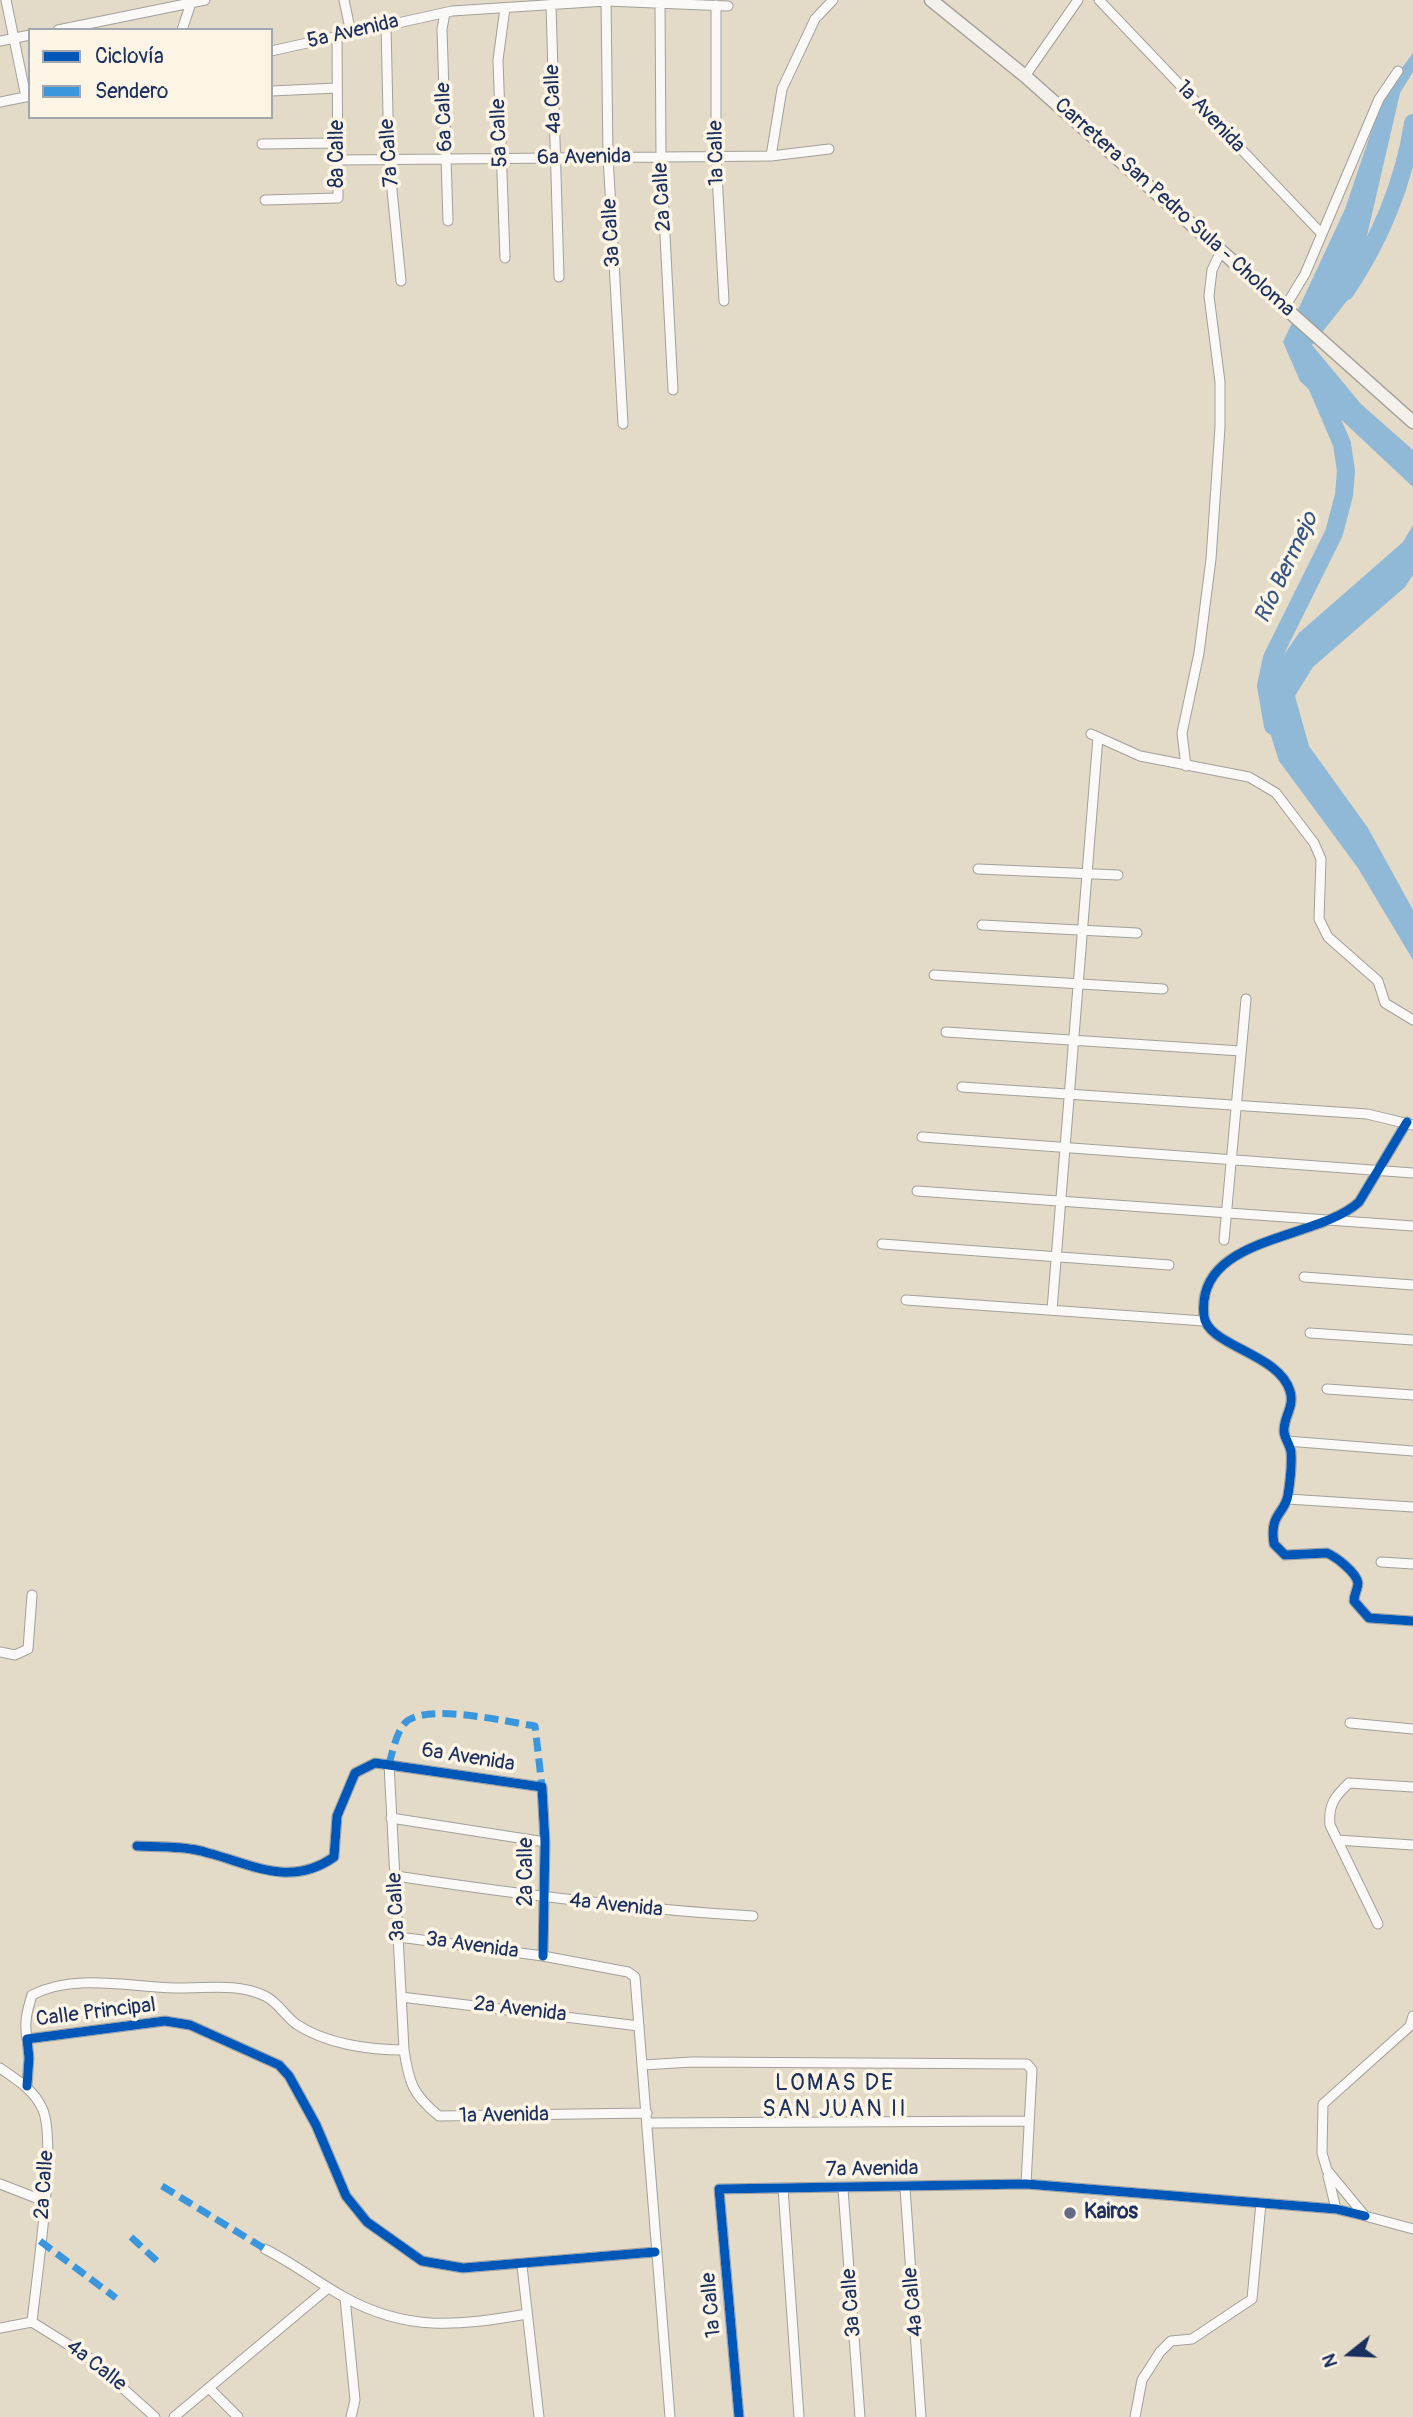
<!DOCTYPE html>
<meta charset="utf-8">
<style>
body{margin:0}
#map{position:relative;width:1413px;height:2417px;overflow:hidden;background:#e3dac7;font-family:Pangolin,sans-serif}
canvas{display:block}
.legend{position:absolute;left:28px;top:28px;width:245px;height:91px;box-sizing:border-box;background:#fcf5e5;border:2px solid #a2a6af;margin:0;padding:9px 12px;list-style:none;font-size:21px;color:#1b2f5e}
.legend li{display:flex;align-items:center;gap:14px;height:35px}
.legend b{width:35px;border:2px solid #a2a6af}
.north{position:absolute;left:1315px;top:2319px;width:70px;height:70px;-webkit-text-stroke:5px #fcf5e5;paint-order:stroke;rotate:252deg;font-size:19px;font-weight:700;line-height:28px;text-align:center;color:#1b2f5e}
.north::after{content:'';display:block;margin:auto;width:24px;height:32px;background:#1b2f5e;clip-path:polygon(50% 0,100% 100%,50% 72%,0 100%)}
</style>
<div id="map">
<canvas width="1413" height="2417"></canvas>
<ul class="legend">
<li><b style="height:9px;background:#0057b8"></b>Ciclovía</li>
<li><b style="height:9px;background:#3a97de"></b>Sendero</li>
</ul>
<div class="north">N</div>
</div>
<script>
const g = document.querySelector('canvas').getContext('2d');
g.lineJoin = 'round';
function paint(path, color) { g.fillStyle = color; g.fill(path, 'evenodd'); }
function trace(path, color, width, dash) { g.strokeStyle = color; g.lineWidth = width; g.lineCap = dash ? 'butt' : 'round'; g.setLineDash(dash || []); g.stroke(path); }
function drawText(font, color, halo, rows, align = 'center') {
  g.font = font + ' Pangolin,sans-serif'; g.lineWidth = 7; g.setLineDash([]); g.textBaseline = 'middle'; g.strokeStyle = halo; g.fillStyle = color; for (const [text, x, y, turn = 0] of rows) {
    g.save(); g.translate(x, y); g.rotate((+turn || 0) * Math.PI / 180); g.textAlign = isNaN(turn) ? turn : align; if (halo) g.strokeText(text, 0, 0); g.fillText(text, 0, 0); g.restore();
  }
}
const water = new Path2D(`
 M1413,53V72L1400,93L1354,292L1312,345L1361,404L1413,450V487L1300,381L1283,342L1345,209L1385,91Z
 M1413,525V575L1405,587L1313,667L1295,696L1309,746L1368,828L1413,910V960L1358,868L1279,761L1265,717L1272,671L1299,633L1403,542Z`);
const river = new Path2D(`
 M1345,292C1379,242 1404,183 1413,123
 M1273,726L1266,686L1272,658L1334,533L1344,495L1346,471L1342,444L1315,381`);
const minor = new Path2D(`
 M6,0L26,97
 M344,0L351,33
 M606,0L608,156L623,424
 M1099,0L1321,233
 M660,3L661,158L673,390
 M551,5L559,277
 M716,5V157L724,301
 M445,13L442,29L448,221
 M386,25L389,160L401,281
 M58,30L205,0
 M182,30L191,3
 M0,41L30,35
 M271,51L452,11L606,1L728,6
 M1025,76L1078,0
 M271,91L337,88
 M0,102L30,96
 M262,144L337,143
 M771,156L782,89L815,19L833,0
 M338,160L771,156L829,149
 M265,200L338,198L337,36
 M505,258L498,60L505,8
 M1285,307L1305,274L1379,99L1398,71
 M1091,734L1140,756L1249,777L1276,793L1314,843L1321,859L1319,919L1328,937L1378,981L1385,1003L1413,1020
 M1186,766L1182,733L1199,653L1211,559L1220,427V382L1209,296L1212,270L1221,251
 M978,869L1118,875
 M982,925L1137,933
 M934,975L1163,989
 M946,1032L1241,1051
 M962,1087L1367,1114L1413,1125
 M1407,1122L1359,1202C1317,1241 1195,1235 1204,1316C1207,1346 1279,1353 1290,1391C1295,1407 1283,1417 1284,1432C1285,1439 1290,1445 1291,1452C1292,1465 1290,1482 1288,1495C1285,1514 1269,1513 1274,1544L1285,1555L1327,1553C1336,1557 1356,1572 1358,1583C1358,1589 1354,1594 1354,1601L1369,1618L1413,1621
 M922,1137L1413,1173
 M917,1191L1413,1226
 M1224,1240L1246,999
 M882,1244L1169,1265
 M1304,1277L1413,1285
 M906,1300L1204,1321
 M1052,1310L1098,737
 M1310,1333L1413,1340
 M1327,1389L1413,1395
 M1287,1441L1413,1451
 M1288,1499L1413,1507
 M1381,1562L1413,1564
 M0,1652L15,1655L28,1649L32,1595
 M1350,1723L1413,1729
 M389,1764L404,2050C409,2083 413,2095 439,2116L647,2113
 M391,1818L545,1842
 M1337,1840L1413,1845
 M137,1846C160,1847 186,1846 208,1853C252,1864 290,1888 334,1857L337,1816L355,1773L375,1763L542,1787L545,1842L543,1956
 M396,1876C515,1894 633,1909 753,1916
 M1378,1924L1330,1825C1328,1805 1335,1796 1349,1783L1413,1787
 M399,1937L543,1956L628,1972L635,1977L670,2417
 M401,1997L639,2026
 M1413,2016L1410,2026L1323,2104L1322,2153L1327,2170L1365,2216L1413,2229
 M27,2039C24,2022 27,2011 32,1995C74,1973 130,1987 175,1988C204,1989 237,1982 265,1996C278,2002 284,2015 296,2024C326,2044 369,2050 404,2050
 M643,2065L692,2062L1027,2064L1032,2070L1026,2184
 M0,2068C17,2080 33,2089 42,2108C58,2138 36,2281 32,2322
 M27,2086L29,2058L27,2039L165,2021L190,2025L279,2065L289,2076L316,2125L346,2196L367,2222L422,2261L463,2268L655,2252
 M647,2123L1028,2121
 M1328,2176L1336,2209
 M0,2184L44,2201
 M783,2188L799,2417
 M905,2188L921,2417
 M843,2189L860,2417
 M265,2249C293,2263 317,2282 344,2297C407,2332 458,2326 527,2314
 M522,2266L539,2417
 M345,2298L355,2400L351,2417
 M32,2322L88,2357L155,2417
 M0,2328L32,2322
 M210,2389L238,2417
 M174,2417L328,2288
 M739,2417L719,2189L1026,2184L1336,2209L1365,2216
 M1135,2417L1142,2380L1160,2352L1171,2341L1192,2339L1252,2299L1261,2203`);
const secondary = new Path2D(`
 M931,0L1025,76L1413,422`);
const quiet = new Path2D(`
 M389,1764C393,1751 396,1733 405,1723C425,1702 507,1722 535,1726L542,1787
 M162,2186L265,2249
 M131,2237L157,2261
 M40,2241L116,2298`);
const cycleway = new Path2D(`
 M1407,1122L1359,1202C1317,1241 1195,1235 1204,1316C1207,1346 1279,1353 1290,1391C1295,1407 1283,1417 1284,1432C1285,1439 1290,1445 1291,1452C1292,1465 1290,1482 1288,1495C1285,1514 1269,1513 1274,1544L1285,1555L1327,1553C1336,1557 1356,1572 1358,1583C1358,1589 1354,1594 1354,1601L1369,1618L1413,1621
 M137,1846C160,1847 186,1846 208,1853C252,1864 290,1888 334,1857L337,1816L355,1773L375,1763L542,1787L545,1842L543,1956
 M27,2086L29,2058L27,2039L165,2021L190,2025L279,2065L289,2076L316,2125L346,2196L367,2222L422,2261L463,2268L655,2252
 M739,2417L719,2189L1026,2184L1336,2209L1365,2216`);
const markers = [
 [1070,2213,7,"#616b83"]
];
const streetNames = [
 ["5a Avenida",353,32,-13],
 ["4a Calle",554,99,-92],
 ["6a Calle",445,117,-92],
 ["1a Avenida",1210,117,47],
 ["5a Calle",500,133,-92],
 ["7a Calle",390,153,-94],
 ["1a Calle",717,153,-91],
 ["8a Calle",338,154,-90],
 ["6a Avenida",584,158,-1],
 ["2a Calle",663,197,-93],
 ["Carretera San Pedro Sula - Choloma",1174,208,42],
 ["3a Calle",612,233,-93],
 ["6a Avenida",468,1758,9],
 ["2a Calle",527,1872,-90],
 ["4a Avenida",616,1906,6],
 ["3a Calle",397,1907,-93],
 ["3a Avenida",472,1946,8],
 ["2a Avenida",520,2010,7],
 ["Calle Principal",96,2013,-7],
 ["1a Avenida",504,2116,-1],
 ["7a Avenida",872,2170,-1],
 ["2a Calle",45,2185,-86],
 ["4a Calle",914,2302,-95],
 ["3a Calle",852,2303,-94],
 ["1a Calle",712,2305,-95],
 ["4a Calle",96,2366,38]
];
const poiNames = [
 ["Kairos",1084,2213]
];
const waterNames = [
 ["Río Bermejo",1287,568,-65]
];
const neighbourhoodNames = [
 ["LOMAS DE",835,2084],
 ["SAN JUAN II",835,2110]
];
paint(water, '#8fb9d7');
trace(river, '#8fb9d7', 18);
trace(minor, '#a2a09b', 11);
trace(secondary, '#a2a09b', 15);
trace(minor, '#fbf9f7', 9);
trace(secondary, '#f4f1ec', 12);
trace(quiet, '#3a97de', 7, [14, 7]);
trace(cycleway, '#0057b8', 9);
for (const [x, y, r, color] of markers) { const dot = new Path2D(); dot.arc(x, y, r, 0, 2 * Math.PI); g.fillStyle = color; g.fill(dot); trace(dot, '#fcf5e5', 2.5); }
drawText('21px', '#1b2f5e', '#fcf5e5', streetNames);
drawText('bold 21px', '#1b2f5e', '#fcf5e5', poiNames, 'left');
drawText('italic 23px', '#335484', '#fcf5e5', waterNames);
g.letterSpacing = '2px';
drawText('23px', '#1b2f5e', '#fcf5e5', neighbourhoodNames);
g.letterSpacing = '0px';
</script>
